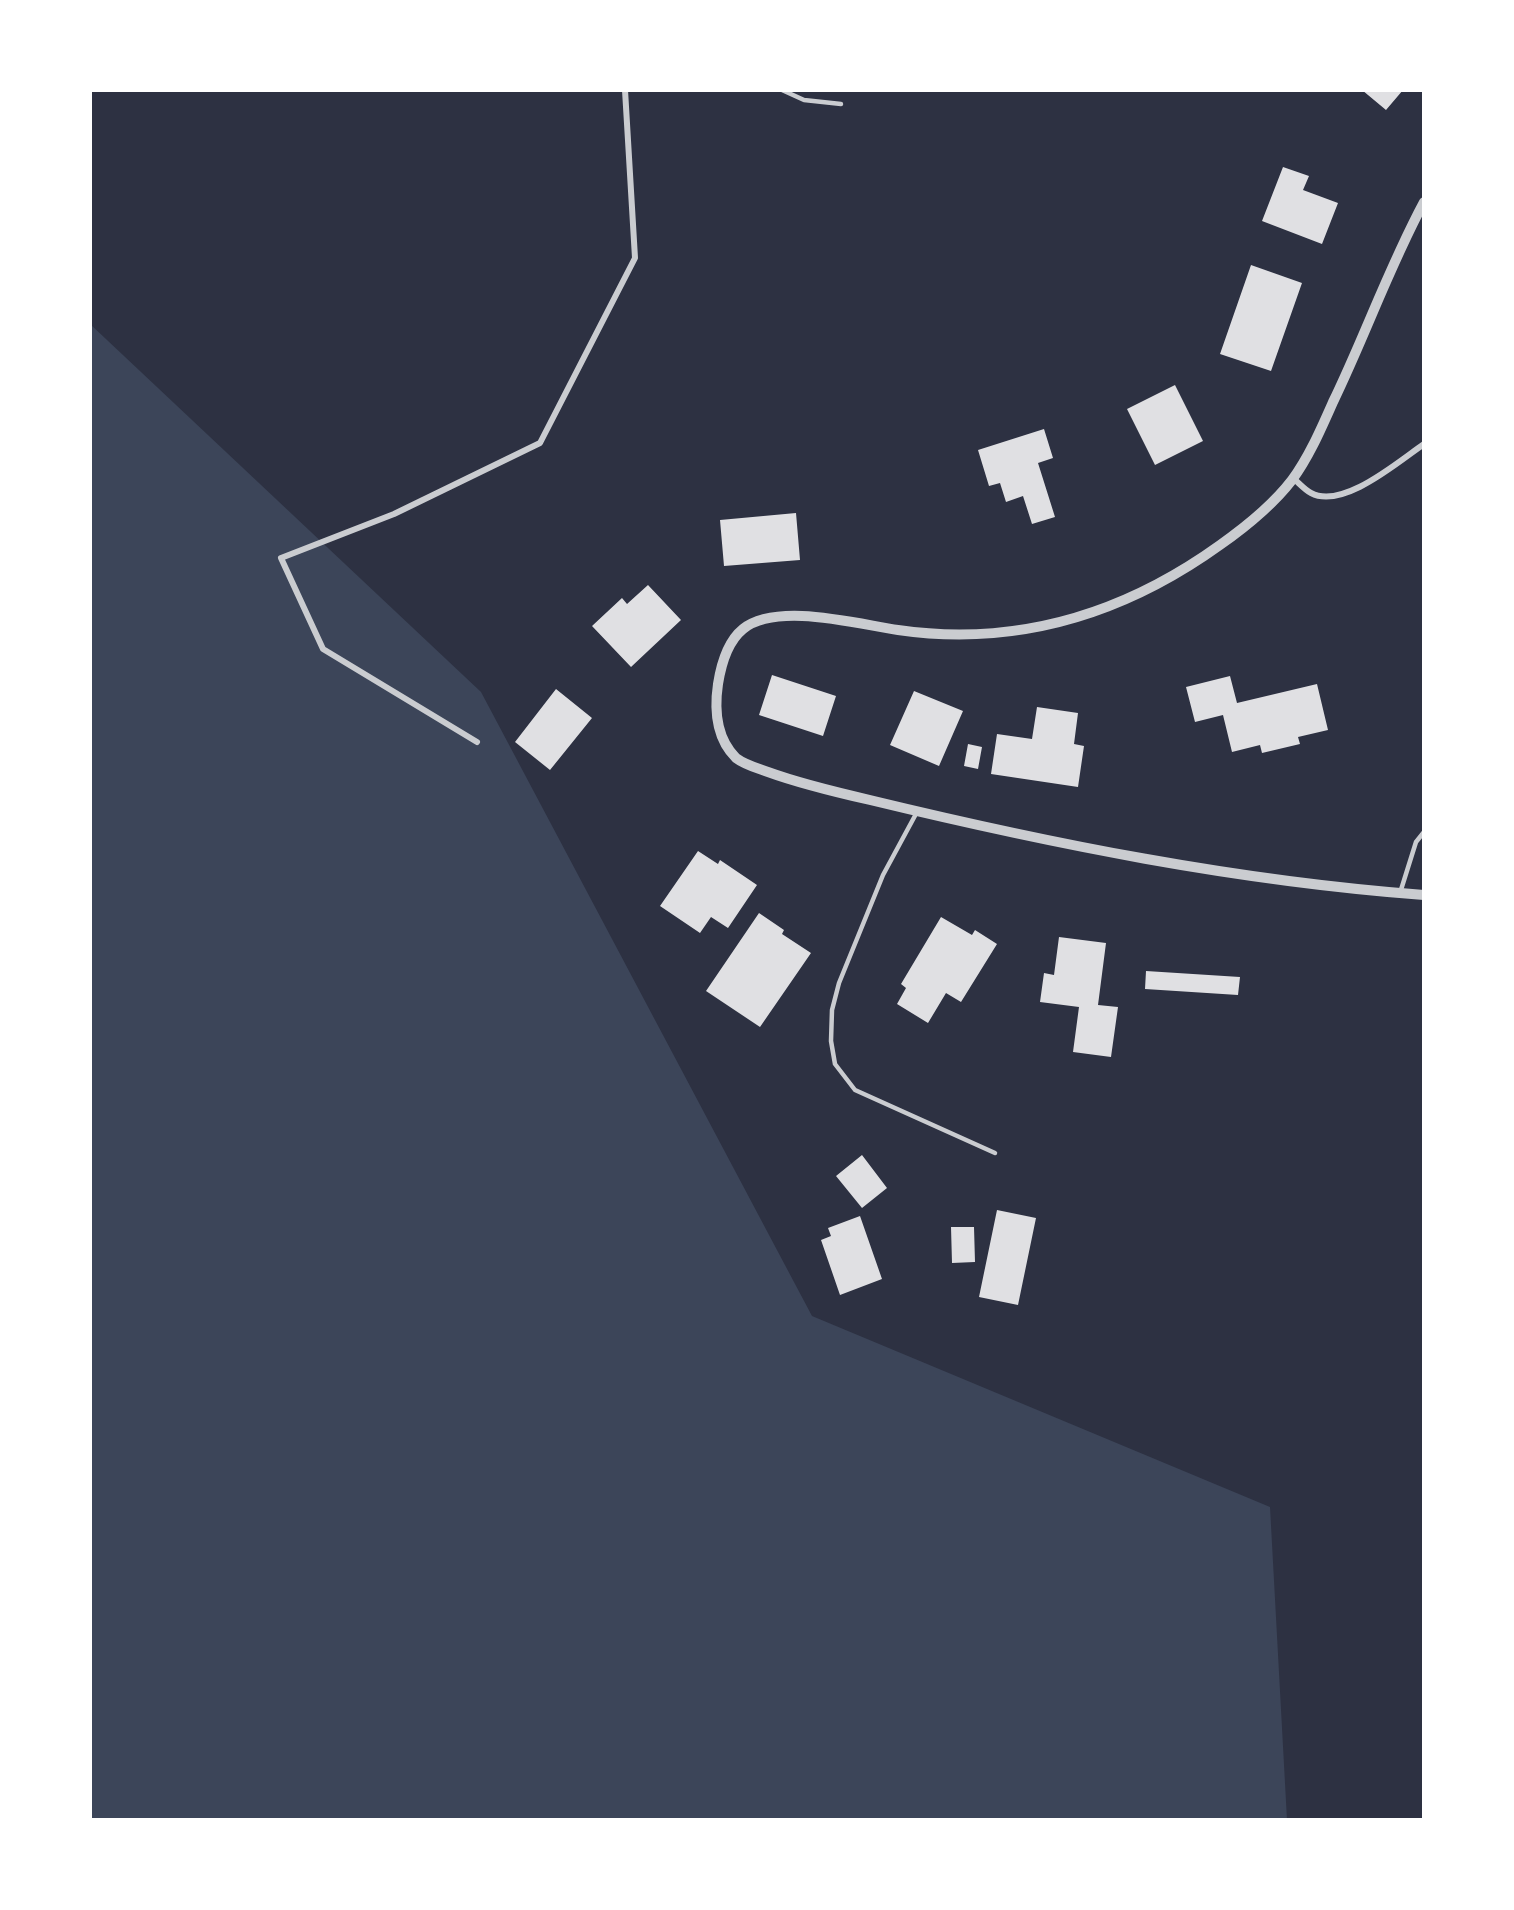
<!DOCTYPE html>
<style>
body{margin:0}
#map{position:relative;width:1514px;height:1910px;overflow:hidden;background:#2d3142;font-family:Lora,serif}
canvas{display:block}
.frame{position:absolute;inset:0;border:92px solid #fff;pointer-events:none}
</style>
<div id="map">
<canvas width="1514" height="1910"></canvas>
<div class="frame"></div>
</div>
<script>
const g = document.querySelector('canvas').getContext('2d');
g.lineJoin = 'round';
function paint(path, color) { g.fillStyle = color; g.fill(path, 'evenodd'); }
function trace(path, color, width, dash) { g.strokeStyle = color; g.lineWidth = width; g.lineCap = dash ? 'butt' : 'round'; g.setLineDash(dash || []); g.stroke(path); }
const green = new Path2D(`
 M90,324L481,692L812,1316L1270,1507L1287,1820H90Z`);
const building = new Path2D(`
 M1362,90H1403L1386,110Z
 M1283,167L1309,176L1303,190L1338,203L1322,244L1262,221Z
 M1251,265L1302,283L1271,371L1220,354Z
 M1175,385L1203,441L1155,465L1127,409Z
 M1044,429L1053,458L1038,463L1055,517L1032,524L1023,496L1006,502L1000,483L989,486L978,450Z
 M796,513L800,560L724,566L720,520Z
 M648,585L681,620L631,667L592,626L622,598L627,604Z
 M772,675L836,696L823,736L759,715Z
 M1230,676L1237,703L1317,684L1328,730L1298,737L1300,744L1262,753L1260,745L1232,752L1223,715L1195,722L1186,687Z
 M556,689L592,718L550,770L515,742Z
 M914,691L963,711L939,766L890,745Z
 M1037,707L1078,713L1074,744L1084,746L1078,787L991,774L997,734L1032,739Z
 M968,744L982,747L978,769L964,766Z
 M698,851L718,864L720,860L757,885L728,928L711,917L700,933L660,906Z
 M759,913L784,930L782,934L811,953L760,1027L706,991Z
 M941,917L972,935L975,930L997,944L961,1002L946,993L928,1023L897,1004L906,988L901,984Z
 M1059,937L1106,943L1098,1005L1118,1007L1111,1057L1073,1052L1079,1007L1040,1002L1044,973L1054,975Z
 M1146,971L1240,977L1238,995L1145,989Z
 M862,1155L887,1188L862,1208L836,1176Z
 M997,1210L1036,1218L1018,1305L979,1297Z
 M860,1216L882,1279L840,1295L821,1240L831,1236L828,1228Z
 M951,1227H974L975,1262L952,1263Z`);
const service = new Path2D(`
 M782,90L804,100L841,104
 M917,812L883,875L839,983L832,1010L831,1041L835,1064L855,1090L995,1153
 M1400,893L1416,842L1424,832`);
const minor = new Path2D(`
 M1293,478C1299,483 1305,490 1311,493C1343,510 1399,461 1424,444
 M477,742L323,649L281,558L394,514L540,443L635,258L625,90`);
const tertiary = new Path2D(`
 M1424,202C1389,267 1365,336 1333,402C1321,429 1309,457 1292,480C1272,506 1247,526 1220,545C1124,614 1016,647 898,630C857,624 777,602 743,629C727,642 721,665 718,684C714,711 716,738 736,758C745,765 757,768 768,772C801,784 835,792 870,800C1052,844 1237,881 1424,895`);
paint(green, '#3c4559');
paint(building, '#e0e0e3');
trace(service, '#caccd0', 4.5);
trace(minor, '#caccd0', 6);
trace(tertiary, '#caccd0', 10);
</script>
